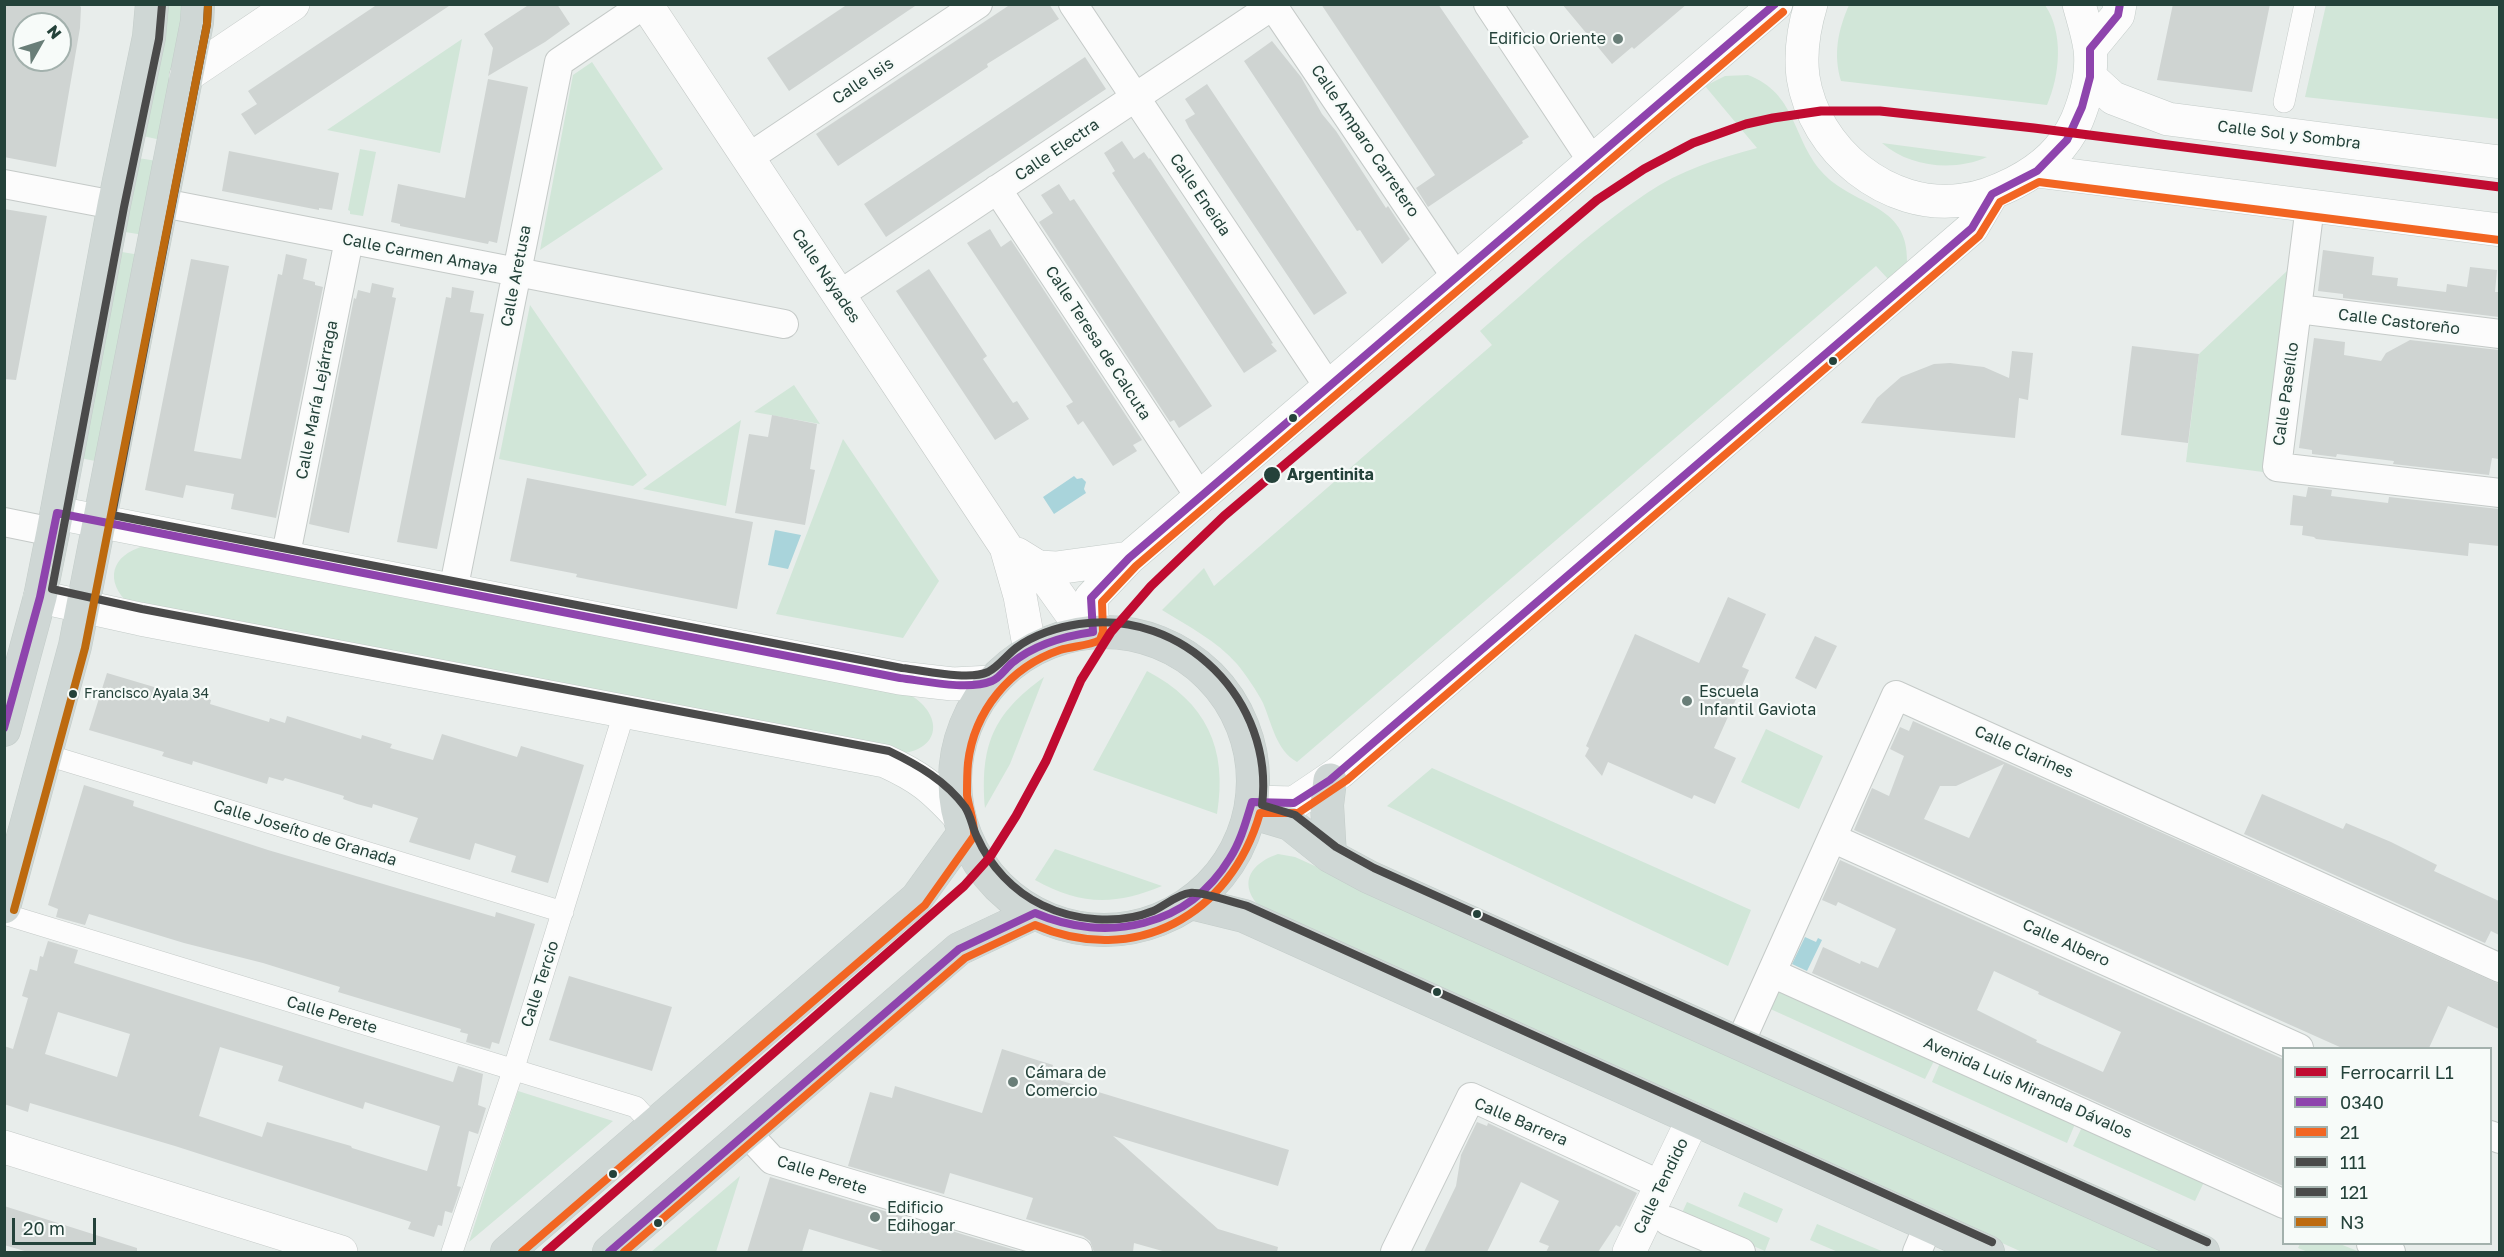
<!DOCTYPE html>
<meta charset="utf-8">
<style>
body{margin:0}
#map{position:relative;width:2504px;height:1257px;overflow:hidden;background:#e8edeb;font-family:"Golos Text",sans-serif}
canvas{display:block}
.frame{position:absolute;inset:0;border:6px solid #24423a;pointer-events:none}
.legend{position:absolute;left:2282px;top:1047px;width:210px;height:198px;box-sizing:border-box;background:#f7fbf9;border:2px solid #a3b1ad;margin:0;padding:8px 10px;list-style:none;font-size:18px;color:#24423a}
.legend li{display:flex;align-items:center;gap:12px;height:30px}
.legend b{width:30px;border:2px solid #a3b1ad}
.north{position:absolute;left:12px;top:12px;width:60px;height:60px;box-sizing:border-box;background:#f7fbf9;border:2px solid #a3b1ad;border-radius:50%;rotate:51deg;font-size:16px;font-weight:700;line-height:24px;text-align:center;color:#24423a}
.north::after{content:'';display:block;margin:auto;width:21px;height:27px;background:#697e78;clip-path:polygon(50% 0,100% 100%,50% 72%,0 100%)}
.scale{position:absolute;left:12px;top:1218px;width:84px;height:27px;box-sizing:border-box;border:3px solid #24423a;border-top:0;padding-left:8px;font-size:18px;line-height:21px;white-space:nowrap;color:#24423a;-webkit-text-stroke:4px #f7fbf9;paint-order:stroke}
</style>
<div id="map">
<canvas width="2504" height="1257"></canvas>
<div class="frame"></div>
<ul class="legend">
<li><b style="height:8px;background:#c00b31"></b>Ferrocarril L1</li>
<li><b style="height:8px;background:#8e44ad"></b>0340</li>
<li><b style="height:8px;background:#f26522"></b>21</li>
<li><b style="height:8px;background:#4a4a4a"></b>111</li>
<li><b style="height:8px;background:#4a4a4a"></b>121</li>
<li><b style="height:8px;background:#bd6a0f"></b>N3</li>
</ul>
<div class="north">N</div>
<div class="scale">20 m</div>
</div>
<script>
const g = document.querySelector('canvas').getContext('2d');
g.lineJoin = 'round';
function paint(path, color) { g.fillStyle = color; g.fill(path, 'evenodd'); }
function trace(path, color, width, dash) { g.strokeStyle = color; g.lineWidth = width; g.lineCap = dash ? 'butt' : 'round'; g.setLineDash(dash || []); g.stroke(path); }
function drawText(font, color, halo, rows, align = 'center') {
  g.font = font + ' "Golos Text",sans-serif'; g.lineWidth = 4.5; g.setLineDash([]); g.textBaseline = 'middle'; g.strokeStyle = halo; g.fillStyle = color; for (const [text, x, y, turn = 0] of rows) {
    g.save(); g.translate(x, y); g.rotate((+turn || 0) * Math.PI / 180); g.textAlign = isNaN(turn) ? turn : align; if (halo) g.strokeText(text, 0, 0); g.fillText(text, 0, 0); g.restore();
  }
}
const green = new Path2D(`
 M166,5H184L161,140L143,136Z
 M1849,5H2045C2064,33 2060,75 2047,105L1841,81C1833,54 1838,30 1849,5Z
 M2326,5H2499V119L2305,97Z
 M462,39L440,153L327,130Z
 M592,62L663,169L540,250L573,75Z
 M1748,75C1796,93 1792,137 1821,171C1852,207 1909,202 1907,262L1888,279L1876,266L1297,762C1276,750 1272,724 1263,703C1257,691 1246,675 1237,664C1217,641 1188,626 1162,610L1204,568L1214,586L1492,345L1480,331C1534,285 1587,233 1647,193C1679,171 1719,158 1757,148L1705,86L1725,76Z
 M1882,143L1987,157C1954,172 1909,167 1882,143Z
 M360,149L376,152L363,216L350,214V211L348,210Z
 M138,158L157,161L144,235L125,232Z
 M122,252L140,255L100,462L80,458Z
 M2288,270L2263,472L2186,462L2199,354Z
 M530,305L647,475L633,486L499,459Z
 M794,385L820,424L754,412Z
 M741,420L726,506L643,489L651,483Z
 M843,439L939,581L903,638L776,614Z
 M144,546L907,693C944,713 943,751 897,754L129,604C104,581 111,555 144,546Z
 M1147,671C1206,702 1228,748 1217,814L1093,770Z
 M1044,677L1010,764L985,808C980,745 993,714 1044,677Z
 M1766,729L1823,756L1799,809L1741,782Z
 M1432,768L1751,910L1728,966L1387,806Z
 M1055,849L1162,886C1114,906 1080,905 1035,880Z
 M1278,854L1295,857L2170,1252H2022L1269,913C1265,909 1257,905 1254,900C1239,877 1257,861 1278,854Z
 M1775,989L1934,1061L1925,1079L1766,1007Z
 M1940,1063L2075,1124L2067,1143L1932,1082Z
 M518,1091L613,1121L469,1242Z
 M2082,1127L2204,1182L2195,1201L2073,1146Z
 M740,1176L716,1252H651Z
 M1744,1192L1783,1209L1777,1223L1738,1206Z
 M1687,1202L1770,1238L1765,1251L1681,1215Z
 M1817,1224L1884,1252H1838L1810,1240Z
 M2300,1244H2340L2360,1252H2308L2298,1248Z`);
const water = new Path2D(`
 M1074,476L1077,479L1082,478L1086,482L1084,489L1086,493L1054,514L1043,497Z
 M775,530L801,535L788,569L768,565Z
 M1805,937L1816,942L1818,938L1822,940L1807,971L1792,964Z`);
const building = new Path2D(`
 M4,4H78L81,7L80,28L56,167L4,157ZM24,24H60V60H24Z
 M378,4H452L255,135L241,114L257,104L248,91Z
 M530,4H557L570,24L545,42L488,76L493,48L484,34Z
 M848,4H918L789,91L767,58Z
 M1011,4H1049L1059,19L987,64L988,67L838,166L816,134Z
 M1321,4H1438L1529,137L1522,141L1523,143L1428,207L1416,188L1435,175Z
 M1562,4H1687L1634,49L1632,47L1612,64Z
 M2173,4H2270L2252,92L2157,80Z
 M1272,41L1301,77L1322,114L1336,131L1386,208L1388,206L1410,239L1382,264L1360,230L1357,231L1244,61Z
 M1085,57L1106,89L886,237L864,204Z
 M488,79L528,87L497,243L489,241L488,244L400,226V224L391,222L398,184L465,198Z
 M1207,84L1347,293L1314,315L1189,128L1185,120L1195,114L1185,99Z
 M1122,141L1134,159L1144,152L1149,159L1150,158L1273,343L1271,344L1277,351L1244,373L1112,173L1115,171L1104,153Z
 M229,151L339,173L332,210L319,208V210L222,191Z
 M1059,184L1070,201L1074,199L1212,406L1179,428L1174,420L1170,422L1039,222L1053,213L1041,195Z
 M4,209L47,216L16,380L4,379Z
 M990,229L1001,247L1011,240L1142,440L1133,445L1137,451L1113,466L1083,421L1078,425L1066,406L1073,402L967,243Z
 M2323,250L2374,257L2372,275L2398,278L2397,286L2446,292L2447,284L2467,287L2470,267L2497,270L2495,292H2499V317L2343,298V294L2318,291Z
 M286,254L307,259L303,279L315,282V285L323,287L276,518L231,509L234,494L186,485L183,498L145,490L191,259L229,266L194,451L241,459L278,274L282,275Z
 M929,269L987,356L983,359L1013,403L1017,401L1029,419L995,440L896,291Z
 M372,283L394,288L392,297L396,298L349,533L309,524L354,298L356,299L358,290L370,293Z
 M452,287L474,291L470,312L484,314L437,549L397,542L446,297L451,298Z
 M2314,338L2345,342L2344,355L2381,361L2386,353L2410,340L2499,350V459L2492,458L2489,475L2393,464L2394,461L2337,454L2336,457L2312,454V450L2299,448Z
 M2132,346L2199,354L2188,443L2121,435Z
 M2012,351L2033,353L2028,400L2019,398L2015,438L1861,423L1877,398L1901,377L1934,364L1950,363L1984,367L2009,378Z
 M772,415L817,424L810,469L815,470L805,525L735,513L749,434L768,437Z
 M527,478L753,522L737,609L576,577L577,574L510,561Z
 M2308,487L2332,490L2331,496L2388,503L2389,497L2499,509V546L2469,543L2468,556L2316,539L2314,537L2302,535L2303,526L2290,525L2293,495L2306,497Z
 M1728,597L1766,614L1742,667L1749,670L1714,748L1736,758L1715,804L1694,795L1692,799L1608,762L1602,776L1585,756L1589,748L1586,746L1635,634L1699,663Z
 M1815,636L1837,646L1816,689L1795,678Z
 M107,673L181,695L182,691L211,700L210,704L269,722L270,718L285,723L287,716L361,739L362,735L392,744L390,748L433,760L442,734L517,757L521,746L584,765L548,883L511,872L516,856L475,843L470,860L409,842L418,818L373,804L372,808L357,804L343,799L344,796L285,778L283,781L269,777L267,784L193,761L192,765L162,756L164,752L89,730Z
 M1913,721L2499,984V1029L2448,1006L2429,1048H2342L1854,830L1872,788L1889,796L1904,756L1890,749L1900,727L1909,731ZM2004,764L1969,838L1924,819L1940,786H1956Z
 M84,785L134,801L133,806L268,850L495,917L496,912L535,924L499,1044L492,1042L490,1049L466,1042L468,1034L460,1032L461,1029L338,992L340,987L263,963L184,943L89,914L85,925L56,917L58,909L48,905Z
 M2262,794L2343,829L2346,823L2391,842L2437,865L2434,871L2499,901V935L2491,931L2485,943L2244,834Z
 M1840,860L2283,1059V1186L1812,973L1823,947L1860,964L1861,961L1878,968L1896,929L1838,902L1836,906L1822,900ZM1994,971L2039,992L2038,994L2121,1032L2103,1072L2036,1042L2037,1040L1977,1010Z
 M48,941L78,950L74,963L453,1082L458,1066L483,1074L478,1105L486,1108L478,1134L469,1131L457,1186L461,1187L452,1213L445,1211L442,1226L438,1225L434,1237L408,1229L411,1222L175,1146L30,1103L28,1112L4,1104V1046L13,1049L28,998L22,996L30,969L37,971L40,956L43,957ZM58,1012L130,1034L117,1077L45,1054ZM220,1047L283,1066L278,1081L363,1109L365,1102L440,1126L427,1171L352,1148L351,1146L267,1122L262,1137L199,1116Z
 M569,976L672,1007L652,1071L549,1040Z
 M1002,1049L1053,1065L1049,1077L1289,1150L1278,1186L1113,1136L1218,1229L1278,1247L1277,1252H1166L1134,1243L1133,1252H1094L1090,1241L1083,1236L1026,1219L1033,1198L950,1173L944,1194L848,1166L870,1092L892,1098L895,1086L982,1113Z
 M1477,1122L1487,1126L1488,1123L1637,1193L1620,1227L1616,1225L1598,1252H1546L1549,1246L1539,1242L1559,1201L1521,1182L1487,1252H1424L1456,1186L1461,1155Z
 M770,1177L1022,1252H886L809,1229L802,1252H747Z
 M4,1206L137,1248V1252H28L4,1245Z`);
const pedestrian = new Path2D(`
 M2284,102L2305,4
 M47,755L563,912
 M4,914L636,1107L653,1126
 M452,1252L513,1071L624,713`);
const minor = new Path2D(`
 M1073,4L1328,386
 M1488,4L1592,161
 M1273,6L1456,277
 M748,158L978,4
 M4,184L114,205
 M997,189L1199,496
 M163,203L784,324
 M2310,206L2277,467L2500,493
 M839,295L1275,4
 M2298,309L2500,334
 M4,522L53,532
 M285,559L349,240
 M453,591L559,62L645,4
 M1832,838L2299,1048
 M1772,973L2284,1204
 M1740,1043L1896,695L2500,968
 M747,1133L772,1160L1078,1252
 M2490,1135L2500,1139
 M1668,1221L1741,1252
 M2371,1244L2391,1252
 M1395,1252L1471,1097L1661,1185
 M1917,1252L1928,1226`);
const tertiary = new Path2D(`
 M646,4L1006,547L1020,596L1030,651
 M186,76L293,4
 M1017,554L1038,567L1085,633
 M4,1147L341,1252
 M1629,1252L1693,1119`);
const secondary = new Path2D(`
 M1811,4C1804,27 1800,53 1803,77C1814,150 1888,211 1963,200C1982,198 1998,191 2014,183C2043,168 2064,149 2077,120C2086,98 2093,73 2090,49C2088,34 2083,19 2079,4
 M2090,49L2118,15L2120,4
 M2090,77L2113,98L2168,119L2500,162
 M2037,171L2500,230
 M57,513L900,678L953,684L992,682
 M1038,567L1056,568L1129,558
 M40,597L140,619L885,761C920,777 932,787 959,816
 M1093,632L1091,598L1129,558L1776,4
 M1252,802L1294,803L1340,772L1972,228L1992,194`);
const primary = new Path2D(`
 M955 781a149 149 0 1 1 298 0a149 149 0 1 1-298 0Z
 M4,730L40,597L53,532L114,205L149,37L152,4
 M1250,812L1290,824L1330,856L1369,877L2203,1252
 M1330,856L1327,805L1330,780
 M1191,903L1244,916L1988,1252
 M4,907L75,646L197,22L198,4
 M507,1252L917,898L964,833
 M609,1252L959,949L1035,913`);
const bus1 = new Path2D(`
 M4,728L40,597L57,513L900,678C925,681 968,691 992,681C1000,678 1005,669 1012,663C1035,644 1065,636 1093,632L1091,598L1129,558L1775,4
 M609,1252L959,949L1035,913C1107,944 1188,927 1230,858C1241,841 1246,821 1252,802L1294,803L1330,780L1972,228L1992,194L2037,171L2067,140L2082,107L2090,77V49L2118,15L2120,4`);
const bus2 = new Path2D(`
 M522,1252L925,905L974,836C975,823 969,809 967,795C967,785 967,773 968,763C974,711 1010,667 1060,650C1073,646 1088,646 1100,640L1103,632L1102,602L1136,566L1783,12
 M624,1252L965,958L1035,925C1135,968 1231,915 1260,813H1298L1347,780L1979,236L2000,202L2039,182L2499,240`);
const bus3 = new Path2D(`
 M208,5L207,24L112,515L902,668C923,670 968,681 988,672C998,667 1007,655 1016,648C1033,635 1058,627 1079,624C1183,608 1275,701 1262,805L1295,815L1336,847L1374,868L2207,1242`);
const bus4 = new Path2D(`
 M162,5L159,39L124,207L52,589L142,609L889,751C918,765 946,781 965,807C971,816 972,827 977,837C990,866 1013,891 1042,905C1075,921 1119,925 1153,911C1164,906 1178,894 1190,893C1200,891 1235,903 1247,906L1992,1242`);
const bus5 = new Path2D(`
 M14,910L85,648L207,24L208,5`);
const rail1 = new Path2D(`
 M546,1252L964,886L990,857L1016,816L1046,761L1081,680L1111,632L1151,586L1224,516L1597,200L1644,169L1693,143L1746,124L1773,118L1821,111H1880L2034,128L2500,187`);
const markers = [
 [1618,39,6,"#697e78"],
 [1833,361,5,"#24423a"],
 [1293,418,5,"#24423a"],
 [1272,475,9,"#24423a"],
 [73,694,5,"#24423a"],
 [1687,701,6,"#697e78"],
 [1477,914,5,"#24423a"],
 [1437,992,5,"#24423a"],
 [1013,1082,6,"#697e78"],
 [613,1174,5,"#24423a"],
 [875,1217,6,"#697e78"],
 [658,1223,5,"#24423a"]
];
const busNames = [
 ["Francisco Ayala 34",84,694]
];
const poiNames = [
 ["Edificio Oriente",1606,39,"right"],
 ["Escuela",1699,692],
 ["Infantil Gaviota",1699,710],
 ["Cámara de",1025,1073],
 ["Comercio",1025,1091],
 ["Edificio",887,1208],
 ["Edihogar",887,1226]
];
const streetNames = [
 ["Calle Isis",863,81,-34],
 ["Calle Sol y Sombra",2289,135,7],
 ["Calle Amparo Carretero",1365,141,56],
 ["Calle Electra",1057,150,-34],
 ["Calle Eneida",1200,195,56],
 ["Calle Carmen Amaya",420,254,11],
 ["Calle Aretusa",516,276,-79],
 ["Calle Náyades",826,276,56],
 ["Calle Castoreño",2399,322,7],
 ["Calle Teresa de Calcuta",1098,343,57],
 ["Calle Paseíllo",2286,394,-82],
 ["Calle María Lejárraga",317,400,-79],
 ["Calle Clarines",2024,752,24],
 ["Calle Joseíto de Granada",305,833,17],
 ["Calle Albero",2066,943,24],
 ["Calle Tercio",540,984,-72],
 ["Calle Perete",332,1015,17],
 ["Avenida Luis Miranda Dávalos",2028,1088,24],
 ["Calle Barrera",1521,1122,23],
 ["Calle Perete",822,1175,18],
 ["Calle Tendido",1661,1186,-64]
];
const stopNames = [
 ["Argentinita",1287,475]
];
paint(green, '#d1e6d8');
paint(water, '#a9d4db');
paint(building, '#cfd4d2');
trace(pedestrian, '#c5cac8', 22);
trace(minor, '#c5cac8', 30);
trace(tertiary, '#c5cac8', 34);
trace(secondary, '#c3cbc8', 34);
trace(primary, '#c3ccc9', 34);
trace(pedestrian, '#fcfcfc', 21);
trace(minor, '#fcfcfc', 28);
trace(tertiary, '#fcfcfc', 33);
trace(secondary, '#fcfcfc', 33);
trace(primary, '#cfd7d5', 33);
trace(bus1, '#8e44ad', 8);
trace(bus2, '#f26522', 8);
trace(bus3, '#4a4a4a', 8);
trace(bus4, '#4a4a4a', 8);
trace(bus5, '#bd6a0f', 8);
trace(rail1, '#c00b31', 9);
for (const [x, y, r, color] of markers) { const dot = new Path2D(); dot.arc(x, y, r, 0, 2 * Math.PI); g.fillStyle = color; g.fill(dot); trace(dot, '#f7fbf9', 2); }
drawText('14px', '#24423a', '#f7fbf9', busNames, 'left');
drawText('16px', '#24423a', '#f7fbf9', poiNames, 'left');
drawText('16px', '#24423a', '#f7fbf9', streetNames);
drawText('bold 16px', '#24423a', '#f7fbf9', stopNames, 'left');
</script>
